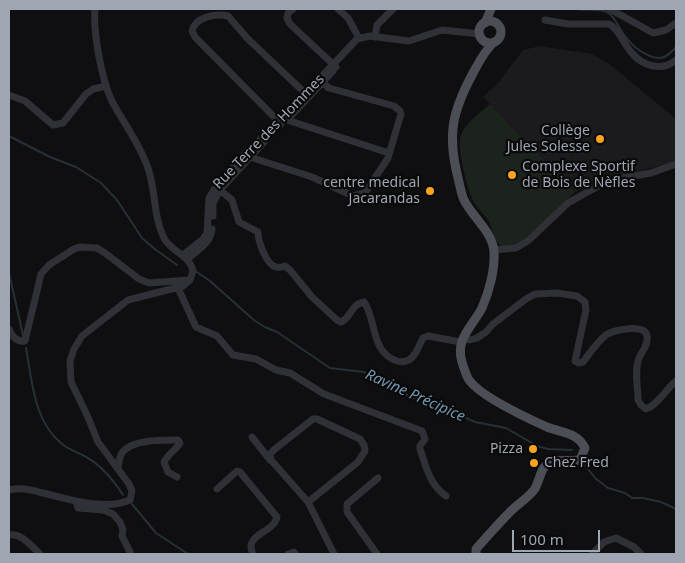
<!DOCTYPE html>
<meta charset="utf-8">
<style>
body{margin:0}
#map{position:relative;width:685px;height:563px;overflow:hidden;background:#0f0f11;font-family:"Noto Sans",sans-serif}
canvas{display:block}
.frame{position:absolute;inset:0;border:10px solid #9fa6b2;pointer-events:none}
.scale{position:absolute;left:512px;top:530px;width:88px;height:22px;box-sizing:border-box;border:2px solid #9fa6b2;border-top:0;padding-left:6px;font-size:15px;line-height:18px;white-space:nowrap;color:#9fa6b2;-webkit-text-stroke:4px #0a0a0b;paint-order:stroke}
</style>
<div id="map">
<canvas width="685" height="563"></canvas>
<div class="frame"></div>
<div class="scale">100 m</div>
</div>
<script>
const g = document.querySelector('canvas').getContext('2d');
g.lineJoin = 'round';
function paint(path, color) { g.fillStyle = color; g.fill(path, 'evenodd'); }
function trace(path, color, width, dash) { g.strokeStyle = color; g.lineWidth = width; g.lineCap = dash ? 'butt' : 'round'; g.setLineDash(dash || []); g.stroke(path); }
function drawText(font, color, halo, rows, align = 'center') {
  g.font = font + ' "Noto Sans",sans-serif'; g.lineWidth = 4.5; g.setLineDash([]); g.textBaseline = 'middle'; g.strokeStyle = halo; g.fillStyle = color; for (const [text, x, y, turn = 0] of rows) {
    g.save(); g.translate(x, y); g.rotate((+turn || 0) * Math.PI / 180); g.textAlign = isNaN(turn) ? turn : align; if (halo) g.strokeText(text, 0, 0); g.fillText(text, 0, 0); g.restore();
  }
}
const built = new Path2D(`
 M540,46L592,54L608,63L676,119V160L664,165L606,179L575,192L483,97L498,83L523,50Z`);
const green = new Path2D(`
 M490,104L575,192C560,206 526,244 508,247C495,249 493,230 489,222C485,214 477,209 473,201C467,188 459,155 460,141C461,125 479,114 490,104Z`);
const stream = new Path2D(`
 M576,9C585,11 598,8 607,12C613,15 616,22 619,27C627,40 635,50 650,56C663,61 668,56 676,47
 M9,136L50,157L76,167L101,183L117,200L142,238L156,250L177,265
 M194,270L210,281L255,321L265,327L277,332L330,368L364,372L411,397L437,405L475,422L506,428L537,446L548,449L572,450
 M9,273L23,335
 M26,348C32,381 34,422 62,444C69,450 78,452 86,457C101,465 114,481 123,495
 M585,465L595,478L608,488L625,493L632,498H643L661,502L676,509
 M132,504L156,533L188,554`);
const minor = new Path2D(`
 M293,9L288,13L287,18L290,24L336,67
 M338,9L348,18L359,38
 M610,9L653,33L666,30L676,23
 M545,20L568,24H609C620,30 623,43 631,52C642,66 662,72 676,60
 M375,37L377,25L393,9
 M9,95L25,101L53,125L63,123L86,94L93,89L106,86
 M289,118L333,71
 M287,120L389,153
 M281,124L195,37L192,31C195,17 216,13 228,16L248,39L306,94
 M246,152L253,158L312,177L353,196L365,193L388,158L401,114L400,111L394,106L329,88L323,83
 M216,187L232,200L239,222L258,232C258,241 266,265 276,267C279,268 282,267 285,266L290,270L312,297L337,320L341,322C351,318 351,304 364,302C377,320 370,352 397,361C404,363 410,361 414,355C418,350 420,343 423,338L428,336L461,342
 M213,216V203L220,190L265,141
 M494,250L516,248L529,240L568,203L600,185L622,178L651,173L676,164
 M183,255L203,239L207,233L209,198L216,187L246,152L279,122L357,39L370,36L409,41L442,30L480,34
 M188,259C197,250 211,243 212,229
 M178,288L196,327L217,336L233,355L256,359L276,370L290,373L324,394L422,431L425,439L420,446V449C426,467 430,485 446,496
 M9,329C12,337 17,342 25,341L41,274L49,265L74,249L80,247L97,248L105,253L139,279L149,283L189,280
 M463,337L470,340L477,338L486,332L493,324L526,299L535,294L556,293L577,296L585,302L586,310L575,361L579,363L583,362C590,353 597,342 606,335C613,330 645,323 647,336C649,343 642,352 639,358C634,370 638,387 638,400L641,405L646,409C658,405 666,389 676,381
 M252,437L270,460
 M118,468C119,463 119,457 122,453C132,439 163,440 178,440L180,443C176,450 168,454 164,462L168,472L177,477
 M217,489L237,471L240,472L277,517C274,533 243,534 253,554
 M9,490C21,487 31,490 43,493C68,499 105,511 130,500L132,491L129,484L98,442L87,415L71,382L70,361L74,349L82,336L114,311L128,300L183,286L190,280L193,271C189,254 171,252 164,238C153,216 156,191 148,168C140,145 126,126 114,105C102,84 93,32 95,9
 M76,501L78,508L103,510L113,514L120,522L123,530L122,536L131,554
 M308,502L358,462L365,451L364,445L360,439L317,419H313L275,449L270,454L271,460L308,502L334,554
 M9,535C22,533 31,546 40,554
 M288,554L294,552L295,554
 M377,554L347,512V504L378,478
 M592,554L604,542L616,538L634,547L641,554`);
const major = new Path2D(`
 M479 32a11 11 0 1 1 22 0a11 11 0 1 1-22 0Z
 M485,23L491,9
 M476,554V549C487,537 497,525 508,514C516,505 527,499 534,490C540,482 540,467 549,463C557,458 570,462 580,460L585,448C577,432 562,433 547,427C527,418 481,397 469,380C466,375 464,369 462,362C455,339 472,327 482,308C489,292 495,270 494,252C493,232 473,218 464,200C461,194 460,185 458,178C447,135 452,112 473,73C479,62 485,50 494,42`);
const markers = [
 [600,139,5,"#faa41d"],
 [512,175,5,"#faa41d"],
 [430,191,5,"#faa41d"],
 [533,449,5,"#faa41d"],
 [534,463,5,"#faa41d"]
];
const poiNames = [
 ["Collège",590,131],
 ["Jules Solesse",590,147],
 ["Complexe Sportif",522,167,"left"],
 ["de Bois de Nèfles",522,183,"left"],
 ["centre medical",420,183],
 ["Jacarandas",420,199],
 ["Pizza",523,449],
 ["Chez Fred",544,463,"left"]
];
const streetNames = [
 ["Rue Terre des Hommes",269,132,-46]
];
const waterNames = [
 ["Ravine Précipice",415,396,24]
];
paint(built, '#1b1b1e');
paint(green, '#1b231c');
trace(stream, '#273036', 2);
trace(minor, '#303136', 7);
trace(major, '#4c4e55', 9);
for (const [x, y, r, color] of markers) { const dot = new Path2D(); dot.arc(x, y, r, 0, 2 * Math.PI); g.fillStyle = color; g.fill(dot); trace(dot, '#0a0a0b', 2); }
drawText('14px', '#9fa6b2', '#0a0a0b', poiNames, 'right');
drawText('14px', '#9fa6b2', '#0a0a0b', streetNames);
drawText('italic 15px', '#7397b0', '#0a0a0b', waterNames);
</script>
